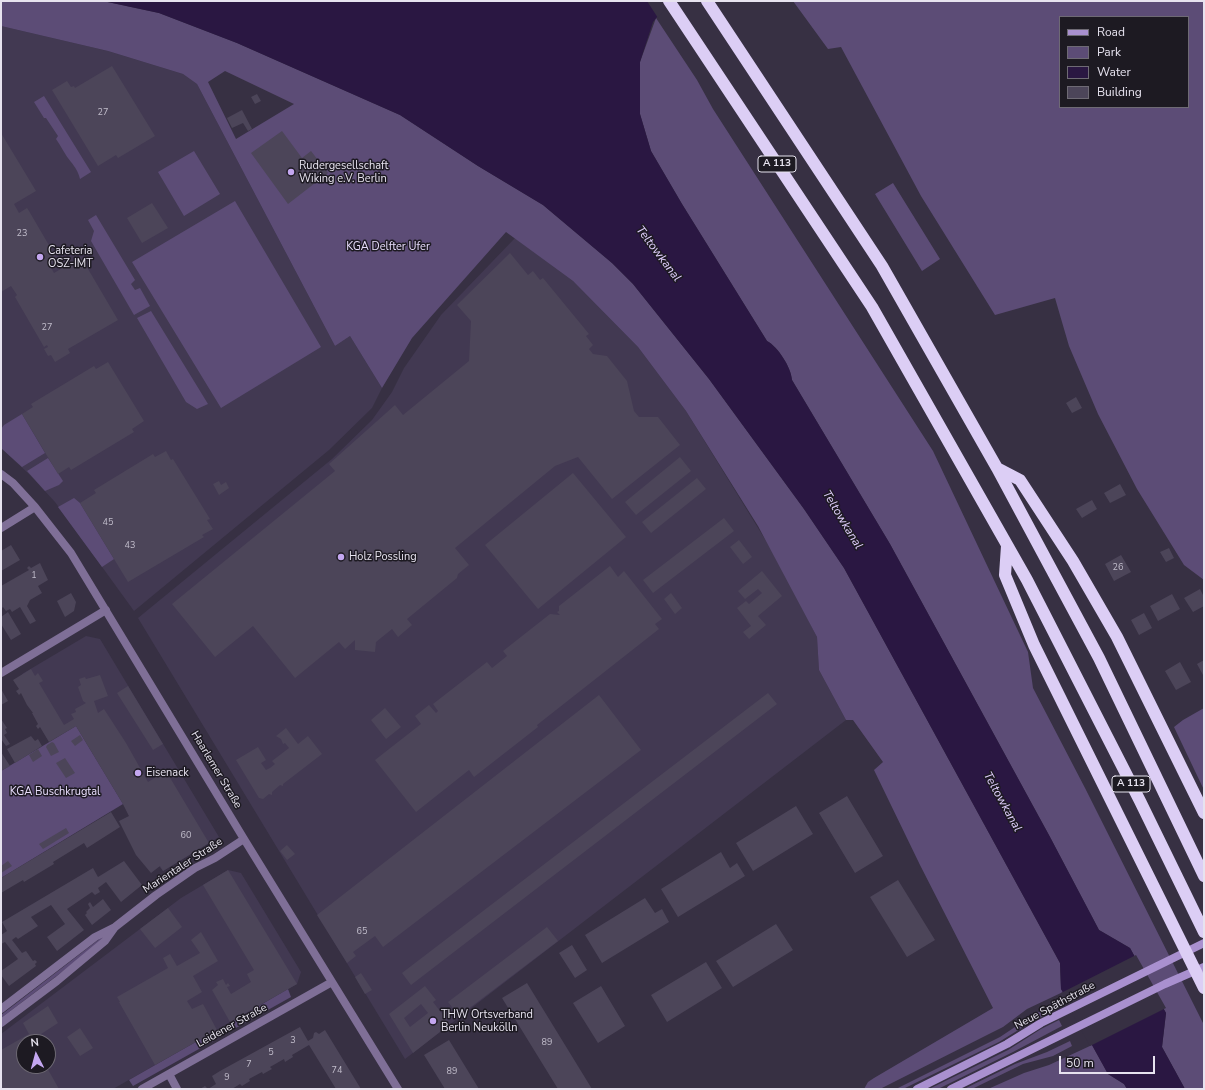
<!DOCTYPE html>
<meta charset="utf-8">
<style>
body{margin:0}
#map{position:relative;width:1205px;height:1090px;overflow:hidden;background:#373043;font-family:"Nunito Sans",sans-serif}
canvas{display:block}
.frame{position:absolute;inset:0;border:2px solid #e7e3ef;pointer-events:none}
.legend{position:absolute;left:1059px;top:16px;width:130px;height:92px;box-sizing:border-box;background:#1d1a22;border:1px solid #6e6a74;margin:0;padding:5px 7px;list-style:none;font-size:12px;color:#e7e3ef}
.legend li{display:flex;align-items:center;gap:8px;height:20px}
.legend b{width:20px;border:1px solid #6e6a74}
.north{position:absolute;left:16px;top:1034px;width:40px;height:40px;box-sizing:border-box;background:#1d1a22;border:1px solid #6e6a74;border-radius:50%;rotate:354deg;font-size:11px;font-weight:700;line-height:16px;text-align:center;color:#e7e3ef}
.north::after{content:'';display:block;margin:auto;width:14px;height:18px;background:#c4a7f1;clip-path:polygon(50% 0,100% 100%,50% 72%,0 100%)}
.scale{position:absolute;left:1059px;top:1056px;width:96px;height:18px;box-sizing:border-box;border:2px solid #e7e3ef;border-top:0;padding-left:5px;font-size:12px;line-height:14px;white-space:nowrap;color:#e7e3ef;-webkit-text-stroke:3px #1d1a22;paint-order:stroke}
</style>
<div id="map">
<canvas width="1205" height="1090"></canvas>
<div class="frame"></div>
<ul class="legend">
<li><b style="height:5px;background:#a990cf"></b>Road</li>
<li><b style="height:11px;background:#5c4c76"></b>Park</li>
<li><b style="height:11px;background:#2a1742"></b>Water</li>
<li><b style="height:11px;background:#4c4559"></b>Building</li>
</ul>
<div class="north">N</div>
<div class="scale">50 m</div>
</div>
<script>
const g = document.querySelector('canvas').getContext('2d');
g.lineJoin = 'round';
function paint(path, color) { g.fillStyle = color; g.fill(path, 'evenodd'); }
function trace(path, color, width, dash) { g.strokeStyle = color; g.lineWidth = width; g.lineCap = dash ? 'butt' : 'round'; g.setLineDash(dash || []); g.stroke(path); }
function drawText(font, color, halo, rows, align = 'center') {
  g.font = font + ' "Nunito Sans",sans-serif'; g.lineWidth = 3; g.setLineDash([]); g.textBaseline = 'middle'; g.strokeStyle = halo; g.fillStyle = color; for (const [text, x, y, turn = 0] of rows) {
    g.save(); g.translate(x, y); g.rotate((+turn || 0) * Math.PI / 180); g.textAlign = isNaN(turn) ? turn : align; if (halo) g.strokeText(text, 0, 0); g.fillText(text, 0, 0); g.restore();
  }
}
const built = new Path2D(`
 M1,26L108,51L183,74L197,84L335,346L350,336L382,388L372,408L329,450L134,611L55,502L30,475L1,448Z
 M515,238L573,281L638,347L686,411L779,562L817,637L819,670L846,720L405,1059L138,618L332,459L372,420L392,392L404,368L441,315Z
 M86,636L100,639L219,837L163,871L145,848L123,804L76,726L59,736L22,674Z
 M228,870L241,873L301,972L297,984L113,1089H1V1034L181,898ZM24,1042H48V1066H24Z`);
const green = new Path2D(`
 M1,1H103L159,13L237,43L400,115L478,166L543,205L612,263L633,284L709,379L804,509L844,568L1060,963L1061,989L1063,992L1027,1009L1003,1027L991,1033L880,1089H864L868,1082L874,1078L993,1008L920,865L874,770L883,762L853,720H846L819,670L817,637L758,526L686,411L638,347L573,281L506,232L412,338L382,388L350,336L335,346L197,84L183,74L108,51L1,26ZM225,71L294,104L236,139L208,82Z
 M793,1H1204V580L1184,565L1137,489L1098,414L1069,346L1055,298L995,315L921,196L841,47L828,49ZM1060,17H1188V107H1060Z
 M656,18L697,80L713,109L933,451L1028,652L1033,688L1085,788L1204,1025V1089H1185L1162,1047L1166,1013L1130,948L1099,930L1050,837L890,544L792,380C791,367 778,347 767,341L682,204L651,151L640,114V62Z
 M44,96L91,172L80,179C78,171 75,167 71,162C65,155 61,146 56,139L58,136L46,118H44L34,102Z
 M194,151L220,194L184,216L158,172Z
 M893,183L940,259L922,271L875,194Z
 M235,201L321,347L221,408L132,262Z
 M96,215L135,280L131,284L135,290L140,288L150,306L134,315L91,241L94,231L88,220Z
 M151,311L208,404L197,409L186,402L137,318Z
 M22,414L45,453L22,467L1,448V429L4,425Z
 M48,458L63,481L59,485L45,491L27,471Z
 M74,498L80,503L114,559L102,567L58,507Z
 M1204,708V790L1174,727L1183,720Z
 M76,726L123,804L1,878V771Z
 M102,937L103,938L75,962L1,1018V1015Z
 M288,989L291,997L234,1029L228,1024Z
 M1052,1005L1054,1010L1028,1024L999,1042L903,1089H896L1000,1037L1033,1015Z
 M1059,1020L1062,1026L1013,1052L938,1089H929L1008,1050L1041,1029Z
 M222,1027V1036L133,1086L129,1080Z
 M1070,1041L1072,1046L1053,1056L1023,1064L972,1089H964L1015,1064L1047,1052Z
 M1092,1045L1108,1074L1124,1084L1127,1089H988L1024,1073L1049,1065Z`);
const water = new Path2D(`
 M103,1H670L653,22L640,62V114L651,151L682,204L767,341C778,347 791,367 792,380L890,544L1050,837L1099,930L1130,948L1166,1013L1162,1047L1185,1089H1127L1124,1084L1108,1074L1061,989L1060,963L844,568L804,509L709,379L633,284L612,263L543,205L478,166L400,115L237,43L159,13Z`);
const pier = new Path2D(`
 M647,1H672L658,18Z
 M1136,955L1166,1008L1090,1046L1061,993Z`);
const building = new Path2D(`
 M112,66L155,136L118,158L116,155L98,166L52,90L67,81L71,87L74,86L75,88Z
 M257,94L261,101L255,104L251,97Z
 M242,110L252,129L248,131L243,123L232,128L227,118Z
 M282,131L302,158L311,151L328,173L288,204L251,153Z
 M1,133L36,191L14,204L19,213L27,208L29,211L57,259L49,264L54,273L81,257L118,320L68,349L70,353L55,362L51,355L48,356L44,349L48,347L47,345L44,347L15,297L17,295L11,286L1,292Z
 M152,203L168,228L142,243L127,218Z
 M510,253L528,275L533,271L540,280L543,278L589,334L586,336L593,345L589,349L593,354L607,356L627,381L634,411L639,417H658L680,445L612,499L578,457L555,466L455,548L469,565L458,574L457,578L407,619L412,625L398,637L392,629L376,642L375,652L355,650V640L345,649L339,642L295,678L253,626L215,657L172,604L335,471L329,464L395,405L403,415L469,361L471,321L457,305Z
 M108,362L144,421L132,429L134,432L71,470L69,467L58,474L22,414L33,407L31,404L94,366L96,369Z
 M1076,397L1082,408L1072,413L1066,403Z
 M166,451L171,460L173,459L210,519L207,520L213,529L202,535L204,537L128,582L80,503L96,493L94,490L153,454L155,457Z
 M680,457L691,471L636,515L625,502Z
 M573,473L626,537L538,609L485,545Z
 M697,478L706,489L651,533L642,522Z
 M219,481L221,485L226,482L229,488L219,495L213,484Z
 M1120,484L1126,495L1110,503L1104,493Z
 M1092,500L1097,509L1082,518L1076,509Z
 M724,518L734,531L653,593L643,580Z
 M739,540L752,557L743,564L730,547Z
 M11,545L20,560L1,571V551Z
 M1169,548L1174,558L1166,562L1160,552Z
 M1121,555L1131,572L1114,581L1105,564Z
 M40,563L48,580L38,586L42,593L30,600L27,606L36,621L30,624L20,607L12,612L10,609L6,611L3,607L1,609V586L29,570L27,568L29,566L31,568Z
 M610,566L618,577L624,571L662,619L655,624L659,629L537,725L538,727L474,777L469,770L416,812L375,760L421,724L415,716L429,705L436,713L438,711L433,704L487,662L492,668L507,656L503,651L550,614L560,615L557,612L559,611V606Z
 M762,571L782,596L758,616L766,625L749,639L743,632L751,626L737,608L746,601L749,604L762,593L758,589L745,599L738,591Z
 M1200,589L1204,597V606L1193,612L1184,598Z
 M71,593L76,602L74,611L65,617L57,601Z
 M671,593L682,608L675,614L664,599Z
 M1172,594L1180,609L1158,621L1150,606Z
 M8,612L21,634L11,640L1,624V617Z
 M1144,613L1152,628L1139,635L1131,620Z
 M1204,660V674L1203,675L1197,664Z
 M1180,662L1191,682L1176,690L1165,671Z
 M31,669L35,676L38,673L43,681L39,683L64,725L74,719L71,714L76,712L75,709L86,703L83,701L78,687L81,685L79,679L85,677L86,679L100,675L108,696L94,701L98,713L104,709L126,743L148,782L166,771L209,843L163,871L160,866L151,873L136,855L119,821L129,816L123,804L76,726L49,742L40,727L38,729L36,726L38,724L32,713H33L27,705L21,693L19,695L16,691L19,689L13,680Z
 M128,686L163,744L153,750L117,693Z
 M1,689L8,701L1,705Z
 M768,693L777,704L411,985L402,973Z
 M599,695L641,750L383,947L375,936L353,952L356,956L347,963L317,915Z
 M385,708L401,727L386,739L371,720Z
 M1,719L7,728L5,729L7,733L4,735L10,744L6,746L1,739Z
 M286,728L298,744L308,736L322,754L283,784V786L280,785L272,792V795L269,794L263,799L259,798L236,760L258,747L266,760L261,763L266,770L270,768L275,764L272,761L289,748L285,743L283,744L281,739L276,736Z
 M80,735L83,740L75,746L71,741Z
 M31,736L35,741L38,739L42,746L15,763L7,749Z
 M52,742L54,743L59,752L51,756L46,747L47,745Z
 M38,749L42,756L33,762L29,755Z
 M1,752L10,766L1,771Z
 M65,758L75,773L66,778L56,763Z
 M847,796L883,856L855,873L819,813Z
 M796,806L813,834L753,871L736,843Z
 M111,812L120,827L87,848L84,843L53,862L54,864L24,882L23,880L1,893V878Z
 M66,828L69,833L43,849L39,844Z
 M287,845L295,854L287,860L280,851Z
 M721,852L730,868L737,863L745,876L678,917L661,889Z
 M8,861L12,866L1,873V866Z
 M124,861L142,885L121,902L106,882L98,888L100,892L95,895L92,892L67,909L84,930L57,951L47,937L65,924L51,905L31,917L38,926L18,939L16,937L12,940L22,953L26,951L33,961L35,960L37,962L35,964L36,966L9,986L1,975V971L18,959L5,942L1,944V935L7,931L2,922L93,868L98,877Z
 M228,870L297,984L230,1022L212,990L218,985L216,982L223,979L226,985L228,983L230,986L227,987L231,994L251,982L247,974L254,970L203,885Z
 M898,880L935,940L907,957L870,897Z
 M645,898L655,913L662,909L669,922L602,963L585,935Z
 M103,899L111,910L92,925L85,915L87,913L86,912L90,908L88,904L90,902L93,907Z
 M168,908L182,927L155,948L140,929Z
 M776,924L793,950L733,987L716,961Z
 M547,927L558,941L459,1016L448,1002Z
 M201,932L218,961L193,976L202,992L187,1001L192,1009L203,1004L217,1030L155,1065L119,1002H120L117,997L168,968L163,958L170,954L177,966L200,953L191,940Z
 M572,945L587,970L575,978L559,953Z
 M706,962L722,988L667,1022L651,995Z
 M361,973L372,990L365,994L355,977Z
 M527,983L592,1089H558L502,998Z
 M425,986L436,1000L433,1002L450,1024L413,1053L389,1014ZM421,1004L428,1013L410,1027L404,1018Z
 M601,986L625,1026L598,1043L573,1003Z
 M48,1006L58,1023L32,1040L33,1042H24V1066H46L59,1089H1V1050L29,1034L23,1023Z
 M300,1027L308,1041L313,1038L314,1033L316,1032L319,1034L325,1030L361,1089H336L309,1045L292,1055L293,1057L285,1062L284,1059L270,1067L272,1069L263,1074L262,1072L249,1079L250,1081L242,1086L240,1084L232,1089H200L205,1086L208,1089L216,1084L212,1076L220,1071Z
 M80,1028L93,1048L80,1056L67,1037Z
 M449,1040L479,1089H445L424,1055Z`);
const street = new Path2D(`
 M1,474L13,483L35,507L71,553L244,839L398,1089
 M1,528L35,507
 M1,673L106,610
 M1,1009L95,937L115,927L156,895L195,868L215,858L244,839
 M1,1023L57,981L105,941L115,927
 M169,1074L177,1089
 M142,1089L332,982`);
const secondary = new Path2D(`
 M917,1089L1007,1044L1041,1023L1204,943
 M951,1089L1165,984L1204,967`);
const highway = new Path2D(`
 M669,1L872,307L1027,580L1140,801L1204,932
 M707,1L882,266L997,468L1099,658L1204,876
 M997,468L1020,480L1073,561L1117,637L1204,813
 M1007,546L1005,575L1034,645L1204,988`);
const markers = [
 [291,172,4,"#c4a7f1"],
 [40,257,4,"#c4a7f1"],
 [341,557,4,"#c4a7f1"],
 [138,773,4,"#c4a7f1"],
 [433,1021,4,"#c4a7f1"]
];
const numberNames = [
 ["27",103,113],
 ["23",22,234],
 ["27",47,328],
 ["45",108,523],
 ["43",130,546],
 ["26",1118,568],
 ["1",34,576],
 ["60",186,836],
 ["65",362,932],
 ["3",293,1041],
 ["89",547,1043],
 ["5",271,1053],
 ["7",249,1065],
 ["74",337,1071],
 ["89",452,1072],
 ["9",227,1078]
];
const shields = [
 [777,164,38],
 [1131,784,38]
];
const shieldNames = [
 ["A 113",777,164],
 ["A 113",1131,784]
];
const poiNames = [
 ["Rudergesellschaft",299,166],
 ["Wiking e.V. Berlin",299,179],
 ["Cafeteria",48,251],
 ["OSZ-IMT",48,264],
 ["Holz Possling",349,557],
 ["Eisenack",146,773],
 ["THW Ortsverband",441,1015],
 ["Berlin Neukölln",441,1028]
];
const parkNames = [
 ["KGA Delfter Ufer",388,247],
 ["KGA Buschkrugtal",55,792]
];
const streetNames = [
 ["Haarlemer Straße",216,770,59],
 ["Marientaler Straße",183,866,-33],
 ["Neue Späthstraße",1055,1006,-28],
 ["Leidener Straße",232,1026,-29]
];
const waterNames = [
 ["Teltowkanal",658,254,53],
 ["Teltowkanal",842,520,59],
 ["Teltowkanal",1002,802,61]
];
paint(built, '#423952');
paint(green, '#5c4c76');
paint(water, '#2a1742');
paint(pier, '#373043');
paint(building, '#4c4559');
trace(street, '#7f6f97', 8);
trace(secondary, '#a990cf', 8);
trace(highway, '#dccef5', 12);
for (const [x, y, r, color] of markers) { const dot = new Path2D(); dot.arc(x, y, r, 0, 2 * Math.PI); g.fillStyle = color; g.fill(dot); trace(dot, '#1d1a22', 1.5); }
drawText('9px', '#c0bcca', null, numberNames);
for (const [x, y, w] of shields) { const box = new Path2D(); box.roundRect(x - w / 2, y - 8, w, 16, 3); g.fillStyle = '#1d1a22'; g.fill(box); trace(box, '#e7e3ef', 1); }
drawText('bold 10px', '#e7e3ef', null, shieldNames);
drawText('11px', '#e7e3ef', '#1d1a22', poiNames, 'left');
drawText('11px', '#e9defd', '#1d1a22', parkNames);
drawText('11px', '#e7e3ef', '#1d1a22', streetNames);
drawText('italic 12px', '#e2d0ff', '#1d1a22', waterNames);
</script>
